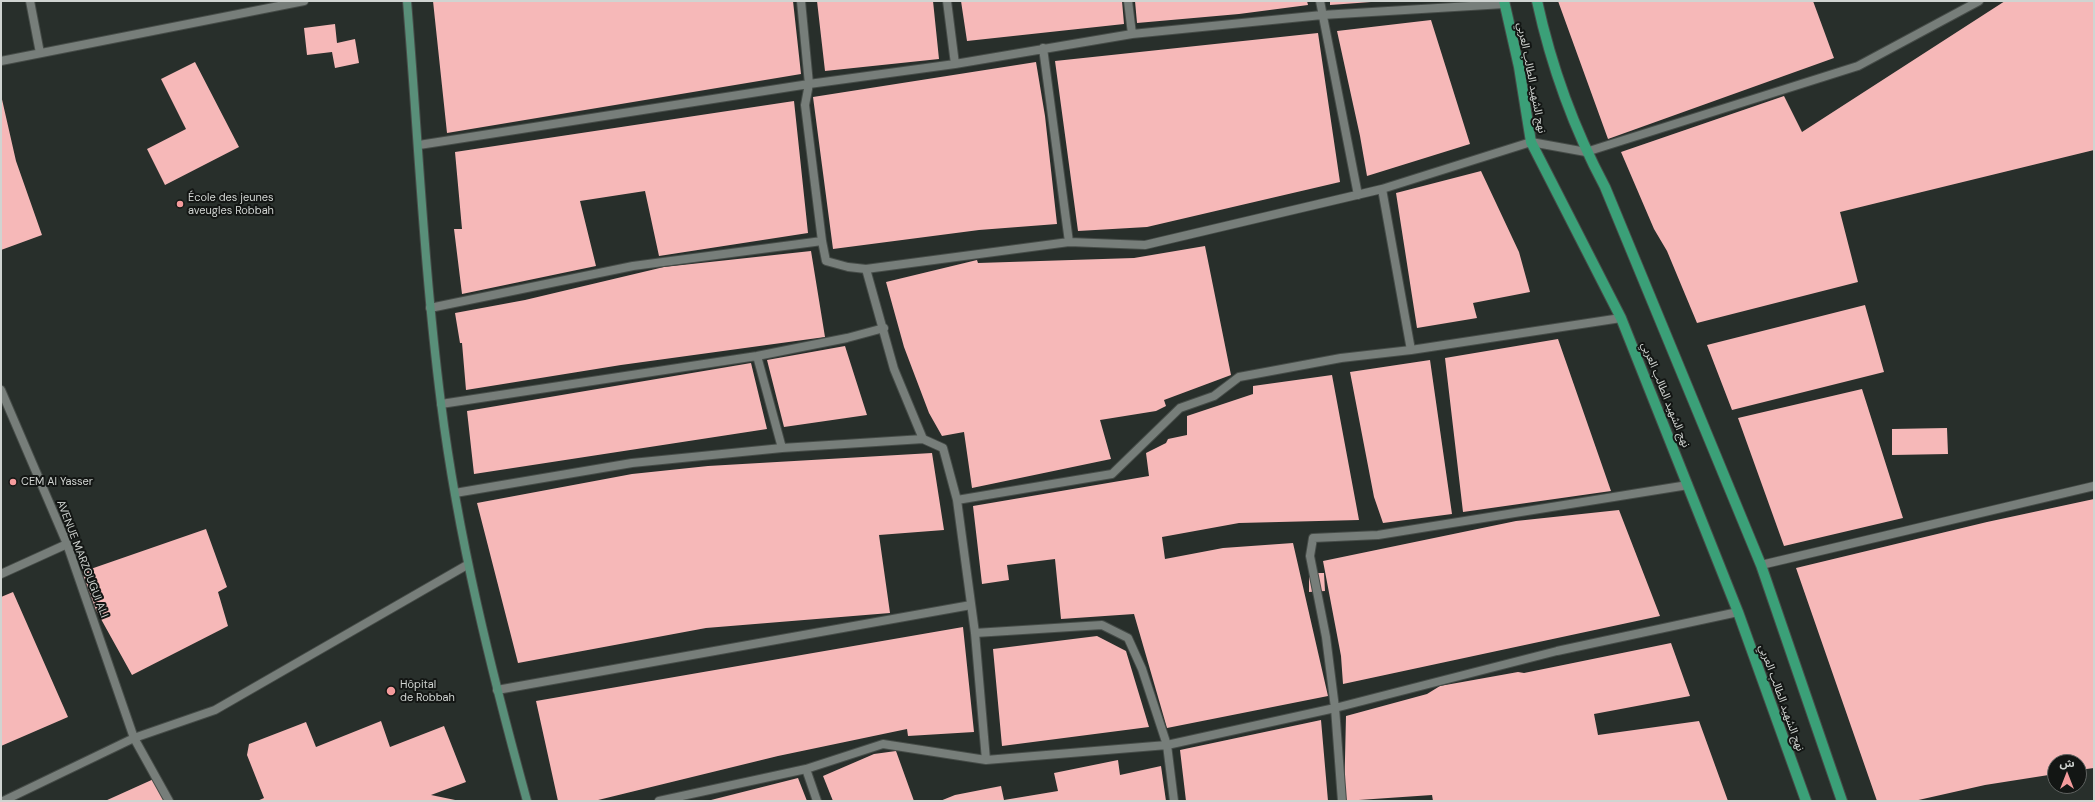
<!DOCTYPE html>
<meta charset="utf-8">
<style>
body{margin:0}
#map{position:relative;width:2095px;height:802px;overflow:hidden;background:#282f2b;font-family:"DM Sans","Noto Sans Arabic",sans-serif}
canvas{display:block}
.frame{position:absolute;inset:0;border:2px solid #d0d4d1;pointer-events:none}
.north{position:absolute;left:2047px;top:754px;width:40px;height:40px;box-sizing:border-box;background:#131614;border:1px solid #5f6260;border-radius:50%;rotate:0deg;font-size:11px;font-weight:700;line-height:16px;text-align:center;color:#d0d4d1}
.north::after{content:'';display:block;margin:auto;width:14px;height:18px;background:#f59b9c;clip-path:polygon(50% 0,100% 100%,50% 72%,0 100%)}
</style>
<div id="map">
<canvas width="2095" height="802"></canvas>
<div class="frame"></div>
<div class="north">ش</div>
</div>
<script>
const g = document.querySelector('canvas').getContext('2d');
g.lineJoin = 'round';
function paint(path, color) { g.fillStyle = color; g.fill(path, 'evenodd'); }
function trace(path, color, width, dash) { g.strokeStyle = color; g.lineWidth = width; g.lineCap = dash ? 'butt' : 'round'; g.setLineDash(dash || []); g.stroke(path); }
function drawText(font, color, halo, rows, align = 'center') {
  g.font = font + ' "DM Sans","Noto Sans Arabic",sans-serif'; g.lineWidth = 4; g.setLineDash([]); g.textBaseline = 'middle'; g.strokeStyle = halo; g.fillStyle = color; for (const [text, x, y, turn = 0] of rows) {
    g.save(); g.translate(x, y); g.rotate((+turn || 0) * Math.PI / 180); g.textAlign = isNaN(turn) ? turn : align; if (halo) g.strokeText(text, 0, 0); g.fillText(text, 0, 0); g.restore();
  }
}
const building = new Path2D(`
 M433,1H793L801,74L447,133Z
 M817,1H933L939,59L825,71Z
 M961,1H1122L1124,24L967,41Z
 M1135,1H1307L1308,5L1239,14L1137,23Z
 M1330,1H1371V2L1330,5Z
 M1558,1H1813L1834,58L1608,139Z
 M2005,1H2094V150L1840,212L1858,282L1697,323L1667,251L1654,229L1621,152L1784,96L1802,132Z
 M1431,20L1470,144L1367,176L1360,136L1337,31Z
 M335,24L337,43L355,39L359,63L335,68L332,52L307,55L304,28Z
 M1318,33L1340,182L1147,227L1078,231L1055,61Z
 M195,62L239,147L165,185L147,149L186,129L161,79Z
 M1036,62L1045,116L1057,224L979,230L833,249L813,97Z
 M1,95L16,161L42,235L1,250Z
 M794,101L808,233L659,256L645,191L580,201L596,266L462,294L454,229H462L455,152Z
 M1481,171L1519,252L1530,292L1473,303L1477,318L1417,328L1396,193Z
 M1205,246L1231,375L1164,400L1166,406L1156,411L1100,420L1111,459L972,488L964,432L942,436L929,413L904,347L886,282L977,260L978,263L1134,258Z
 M811,251L825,337L621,365L466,390L462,343H460L455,313L525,300L664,267Z
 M1865,305L1884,372L1732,410L1707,345Z
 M1558,339L1611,491L1463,512L1445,358Z
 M845,346L867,415L784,427L767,360Z
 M1430,360L1452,514L1383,523L1374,497L1350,372Z
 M751,363L767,429L474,474L467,411Z
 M1332,375L1359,520L1239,523L1162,537L1165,559L1223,548L1293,543L1328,696L1167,728L1134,614L1061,619L1055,559L1007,565L1009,580L982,584L973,506L1149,476L1146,453L1166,443L1168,439L1187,435V416L1253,394V386Z
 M1862,389L1903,518L1784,546L1738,418Z
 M1947,428L1948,454L1892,455V429Z
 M932,453L944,530L879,535L890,613L706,628L518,663L477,503L632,474L708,466Z
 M2094,499V768L2079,770V762H2055V774L1985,785L1914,801H1877L1796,568L1987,522Z
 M1619,510L1660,616L1343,684L1341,656L1323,561L1516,521Z
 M206,529L227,587L218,592L228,626L132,675L96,610L82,572Z
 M1309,573H1324L1325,591L1309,592Z
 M13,592L68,717L1,746V597Z
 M963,627L974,732L908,736L907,729L778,756L594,801H558L536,701Z
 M1097,636L1126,651L1149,727L1002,746L993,649Z
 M1671,643L1690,696L1594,714L1598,735L1699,721L1728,801H1433L1432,795L1344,801L1346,716L1427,694L1440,686L1518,672L1524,673Z
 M1321,720L1328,801H1186L1180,750Z
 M381,721L390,747L444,726L466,782L431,795L460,801H257L264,798L247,755L249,744L306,722L316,747Z
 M896,751L914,801H833L823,776L874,754Z
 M1118,760L1120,775L1161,766L1166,801H940L955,795L1001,786L1004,800L1058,791L1054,773Z
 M156,778L167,801H105Z
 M798,778L807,801H711V800Z`);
const street = new Path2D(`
 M30,1L40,53
 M801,1L809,84L805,105L822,241L826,261L848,267L866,269L1069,242L1145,245L1382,189L1531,142L1586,152L1858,66L1979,1
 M947,1L955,64L1132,34L1322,15L1504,4
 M1128,1L1132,34
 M1320,1L1358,195
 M1043,48L1069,242
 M1,61L304,1
 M419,145L809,84L955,64
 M1382,189L1411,350
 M866,269L894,369L923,439L943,448L957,500L975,633L986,760
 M430,308L633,266L822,241
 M757,356L782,448
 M1,390L67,544L134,738L169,801
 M441,404L757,356L847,338L884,328
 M455,493L632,463L782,448L923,439
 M957,500L1112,474L1180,408L1214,396L1239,377L1341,358L1411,350L1621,318
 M1761,565L2094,486
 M1,574L67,544
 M975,633L1102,625L1128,638L1142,669L1167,745L1174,801
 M497,690L971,605
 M806,769L817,801
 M3,801L134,738L215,710L467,565
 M659,801L806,769L883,744L986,760L1167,745L1335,708L1557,651L1738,612
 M1342,801L1335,708L1326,637L1310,556L1313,538L1378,535L1688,485`);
const secondary = new Path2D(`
 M407,1C418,135 424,270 441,403C458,538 491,670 527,801`);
const primary = new Path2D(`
 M1504,1L1519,67L1531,142L1621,318L1738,612L1806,801
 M1537,1C1551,65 1574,129 1605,187L1761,565L1842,801`);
const markers = [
 [180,204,4,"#f59b9c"],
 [13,482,4,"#f59b9c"],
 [391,691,5,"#f59b9c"]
];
const streetNames = [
 ["نهج الشهيد الطالب العربي",1531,78,79],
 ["نهج الشهيد الطالب العربي",1665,395,68],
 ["AVENUE MARZOUGUI ALI",82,559,69],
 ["نهج الشهيد الطالب العربي",1781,698,70]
];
const poiNames = [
 ["École des jeunes",188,198],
 ["aveugles Robbah",188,211],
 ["CEM Al Yasser",21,482],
 ["Hôpital",400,685],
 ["de Robbah",400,698]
];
paint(building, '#f6b8b8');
trace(street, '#464c48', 10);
trace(secondary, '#464c48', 10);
trace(primary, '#464c48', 12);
trace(street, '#777e7a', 8);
trace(secondary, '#598f79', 8);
trace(primary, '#3ba078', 10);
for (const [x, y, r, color] of markers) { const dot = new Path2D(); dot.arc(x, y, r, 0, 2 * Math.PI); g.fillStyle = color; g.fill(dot); trace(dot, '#131614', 1.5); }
drawText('11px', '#d0d4d1', '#131614', streetNames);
drawText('11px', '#d0d4d1', '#131614', poiNames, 'left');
</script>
